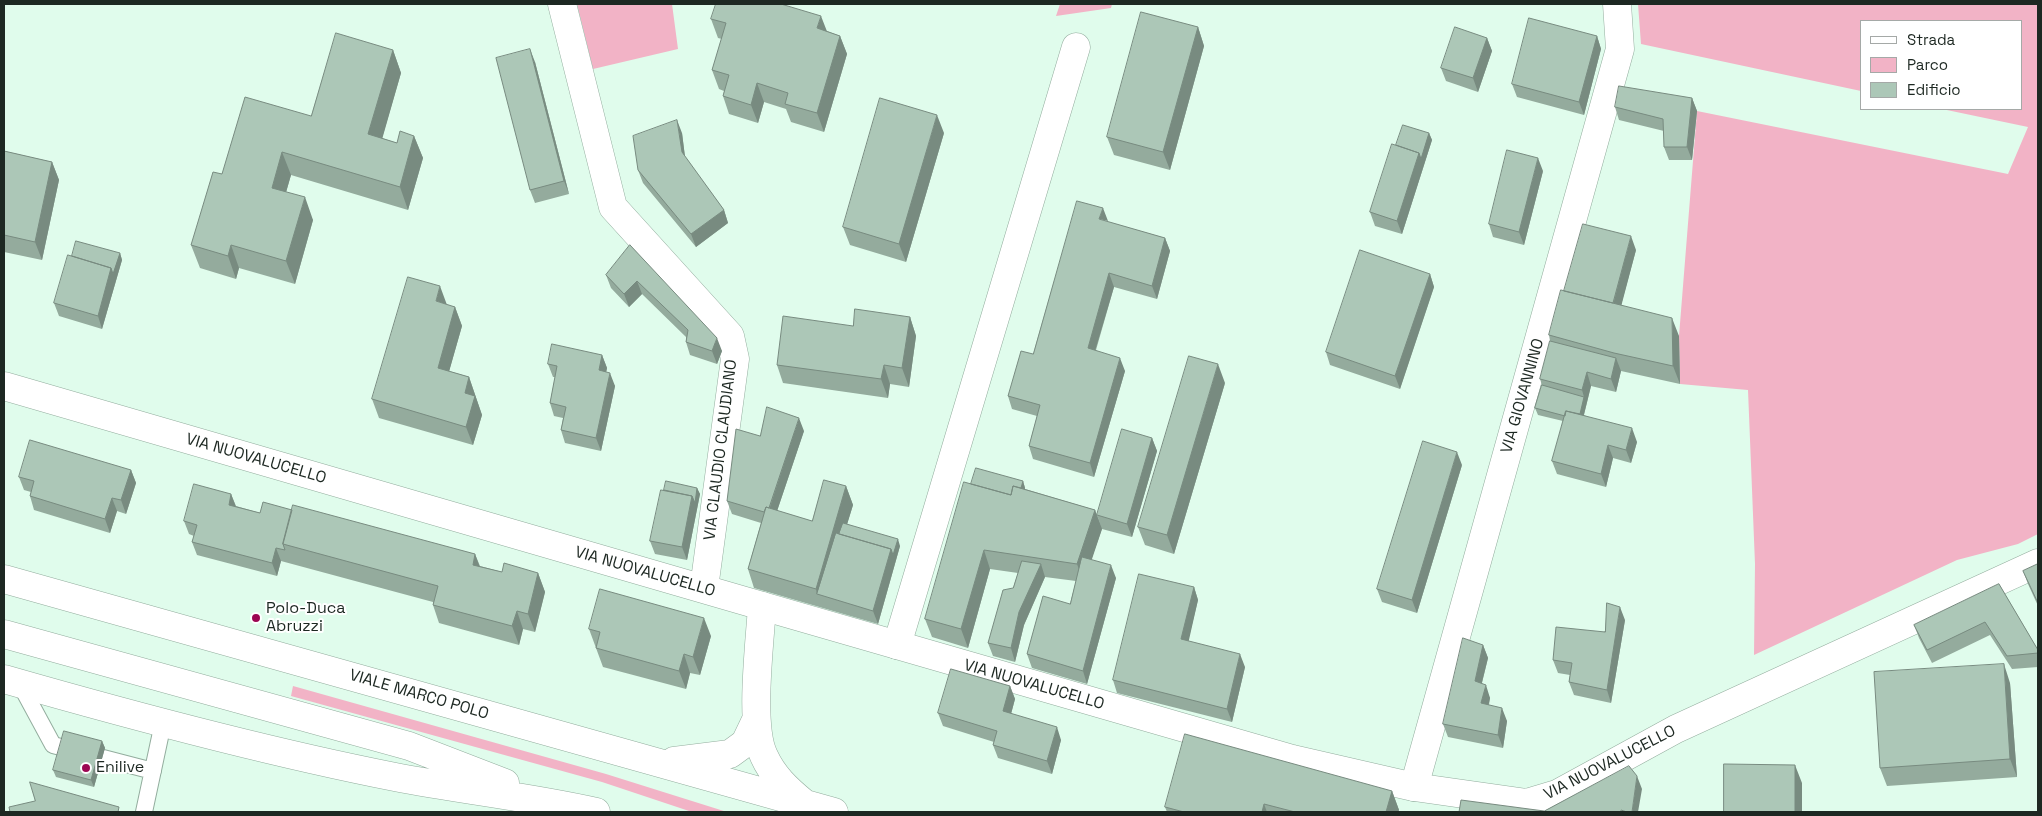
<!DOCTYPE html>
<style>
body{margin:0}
#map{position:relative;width:2042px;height:816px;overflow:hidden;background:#e0fcec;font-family:"Space Grotesk",sans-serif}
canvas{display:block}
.frame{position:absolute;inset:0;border:5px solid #1d2822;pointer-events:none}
.legend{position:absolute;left:1860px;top:20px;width:162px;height:90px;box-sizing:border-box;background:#fff;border:1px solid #a5a9a7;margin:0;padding:6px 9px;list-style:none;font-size:15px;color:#1d2822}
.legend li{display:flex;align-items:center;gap:10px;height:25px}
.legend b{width:25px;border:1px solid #a5a9a7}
</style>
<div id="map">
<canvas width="2042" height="816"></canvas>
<div class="frame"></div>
<ul class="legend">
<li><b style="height:6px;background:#fff"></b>Strada</li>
<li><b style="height:14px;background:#f2b3c6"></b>Parco</li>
<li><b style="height:14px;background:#acc7b7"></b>Edificio</li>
</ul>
</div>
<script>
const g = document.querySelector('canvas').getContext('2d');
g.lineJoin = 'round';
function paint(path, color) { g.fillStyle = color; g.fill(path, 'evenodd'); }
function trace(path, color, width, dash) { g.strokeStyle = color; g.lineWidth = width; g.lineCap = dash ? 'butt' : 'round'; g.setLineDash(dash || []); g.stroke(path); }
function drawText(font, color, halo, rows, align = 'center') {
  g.font = font + ' "Space Grotesk",sans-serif'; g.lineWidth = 4; g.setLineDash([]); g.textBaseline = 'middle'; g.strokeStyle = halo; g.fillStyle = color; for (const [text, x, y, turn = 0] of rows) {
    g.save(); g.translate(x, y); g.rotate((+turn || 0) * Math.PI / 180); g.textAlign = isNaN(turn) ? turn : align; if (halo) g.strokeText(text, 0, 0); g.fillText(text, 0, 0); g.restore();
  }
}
const green = new Path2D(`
 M577,4H672L678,49L593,69Z
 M1060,4H1112L1111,8L1056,16Z
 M1638,4H2038V534L2018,544L1957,560L1754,655L1755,564L1748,390L1680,384L1679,336L1697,111L2008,174L2028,127L1942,109H2021V21H1861V91L1641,44Z
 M293,686L606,774L727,812H692L602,782L291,696Z`);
const service = new Path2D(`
 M20,684L53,745L153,771
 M144,812L163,723`);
const minor = new Path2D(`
 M562,4L613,207L730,336L735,359L704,588
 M897,645L1076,47
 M1414,787L1620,49L1617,4`);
const secondary = new Path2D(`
 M762,606L1292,759L1414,787L1527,803L1557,794L1676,729L2038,563`);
const primary = new Path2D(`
 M4,386L762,606C760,642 749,726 764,756C773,776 787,789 804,803
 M4,579L834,812
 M4,634L409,746L505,783
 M4,679C133,716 263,751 395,777C462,790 530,797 596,812
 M674,761L730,754L745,743L756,720`);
const wall = new Path2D(`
 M711,19L827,31L840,36L847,54L824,132L791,122L786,109L764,102L758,123L729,114L723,96L724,91L719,89L712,70L722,39L718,38Z
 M1198,27L1204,46L1170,170L1114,155L1107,137Z
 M1597,36L1601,49L1584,115L1517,97L1512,84Z
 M1487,38L1492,51L1478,92L1446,81L1441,68Z
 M393,50L401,73L382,138L397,143L414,136L423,158L408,210L291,175L286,192L313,220L295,284L239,268L236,279L200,268L191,245L222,174L311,116Z
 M535,62L569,194L535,203L530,190Z
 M1692,98L1697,111L1692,160H1669L1664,147V131L1619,120L1615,107Z
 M682,133L685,157L724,210L728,223L696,247L643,183L638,170Z
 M944,133L906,262L850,245L843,227Z
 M1429,133L1432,140L1402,234L1375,226L1370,212L1396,145Z
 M4,151L52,162L59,180L42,260L4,252Z
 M1543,171L1524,245L1493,237L1489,224Z
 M1108,222L1165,238L1170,251L1157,299L1114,287L1096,350L1125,371L1094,477L1033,459L1029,446L1037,416L1012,409L1008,396L1033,354Z
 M630,245L722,351L717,364L690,355L686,342V337L642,294L629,307L611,288L606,275Z
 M1636,250L1621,305L1679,336L1680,384L1621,371L1616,392L1591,386L1584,415L1637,442L1631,463L1613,458L1606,487L1557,474L1552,461L1563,421L1538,415L1535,408L1542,385L1540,379L1550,341L1549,335L1564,291Z
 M120,253L122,260L102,329L59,316L54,303L72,256Z
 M1430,274L1434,287L1400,389L1330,365L1326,352Z
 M447,305L455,307L462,326L449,371L469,377L482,415L473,445L379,418L372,399Z
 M910,317L916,336L909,387L890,384L888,398L783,383L777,365L853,326Z
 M602,355L607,368L606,372L615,386L601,451L565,443L561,430L563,418L554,416L550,403L555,377H553L548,364Z
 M1225,383L1174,554L1145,545L1138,527Z
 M804,431L777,511L812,521L846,486L853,505L847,524L900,546L878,624L754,588L748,569L761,523L732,514L727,501L760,436Z
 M1152,438L1157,451L1132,537L1102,529L1097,515Z
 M1462,465L1417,613L1382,602L1377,589Z
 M131,470L136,483L126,514L117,511L110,533L34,510L30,496L31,492L24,490L19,477Z
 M1023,481L1025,488V489L1095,510L1102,529L1091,560L1116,578L1087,684L1032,668L1027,654L1070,604L1076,581L1045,577L1024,625L1015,662L993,656L988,643L1013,588L1018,573L990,569L968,648L932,637L925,619L971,484Z
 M697,488L700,494L687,560L655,554L650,541L664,490Z
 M231,494L236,506L260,513L292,510L475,554L480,566L502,572L538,573L545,592L535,632L523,629L519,645L439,623L433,605V602L281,561L277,576L197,555L192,542L194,536L189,534L184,521Z
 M2038,564V606L2028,584L2023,571Z
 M1999,584L2038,650V667L2012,669L1990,635L1932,663L1919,638L1914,625Z
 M1194,587L1198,600L1188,641L1245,667L1232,722L1117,693L1113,680Z
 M1625,620L1611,703L1574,695L1569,682L1570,675L1558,673L1553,660Z
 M589,629L711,636L700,675L690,673L686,689L603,667Z
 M1483,645L1488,658L1482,683L1490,698L1489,705L1507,721L1503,748L1448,737L1443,724Z
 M2010,683L2017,777L1887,786L1880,768Z
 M1010,686L1015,699L1011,714L1061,740L1052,774L998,758L993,745L994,742L943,726L938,713Z
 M102,741L105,748L94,787L56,777L53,770Z
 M1392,791L1399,810L1398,812H1167L1165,807Z`);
const shadedWall = new Path2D(`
 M821,16L828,34L817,28Z
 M1198,27L1204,46L1170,170L1163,152Z
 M840,36L847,54L824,132L817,113Z
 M1597,36L1601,49L1584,115L1579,102Z
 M1487,38L1492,51L1478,92L1473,78Z
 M530,49L535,62L569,194L564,181Z
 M393,50L401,73L377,157L368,134Z
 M757,83L764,102L758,123L751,105Z
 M1692,98L1697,111L1692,160L1687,147Z
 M937,115L944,133L906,262L899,244Z
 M677,120L682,133L686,165L682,152Z
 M1429,133L1432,140L1402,234L1397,221L1419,153Z
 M414,136L423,158L408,210L400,187Z
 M282,152L291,175L281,210L272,188Z
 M1538,158L1543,171L1524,245L1519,232Z
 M52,162L59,180L42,260L35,242Z
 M305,197L313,220L295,284L286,261Z
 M1103,208L1108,221L1099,219Z
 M724,210L728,223L696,247L691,234Z
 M1631,236L1636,250L1617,322L1612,309Z
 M1165,238L1170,251L1157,299L1152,286Z
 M231,245L239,268L236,279L228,256Z
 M120,253L122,260L102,329L98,316L111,268Z
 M1109,273L1114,287L1092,361L1088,348Z
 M1430,274L1434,287L1400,389L1395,376Z
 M637,281L642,294L629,307L624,294Z
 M440,286L447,305L436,301Z
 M455,307L462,326L445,386L438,368Z
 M910,317L916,336L909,387L902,368Z
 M1672,318L1679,336L1680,384L1673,366Z
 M717,338L722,351L717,364L712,351Z
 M602,355L607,368L604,383L599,370Z
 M1120,358L1125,371L1094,477L1090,463Z
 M1616,358L1621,371L1616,392L1611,379Z
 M1218,364L1225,383L1174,554L1167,535Z
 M884,365L890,384L888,398L881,379Z
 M1587,372L1591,386L1581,426L1578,419L1584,397L1582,390Z
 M610,373L615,386L601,451L596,438Z
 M469,377L482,415L473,445L466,427L465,393Z
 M799,418L804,431L772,526L768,513Z
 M1632,428L1637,442L1631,463L1626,450Z
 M1152,438L1157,451L1132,537L1127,524Z
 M1608,445L1613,458L1606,487L1601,474Z
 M1457,452L1462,465L1417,613L1412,600Z
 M131,470L136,483L126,514L121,500Z
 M1023,481L1025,488L1018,513L1015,507Z
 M846,486L853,505L842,541L817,594L816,589Z
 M697,488L700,494L687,560L682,547L692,496Z
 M231,494L236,507L229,505Z
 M112,498L117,511L110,533L105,519Z
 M1095,510L1102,529L1084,583L1077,564Z
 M898,539L900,546L878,624L873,611L891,549Z
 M276,548L281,561L277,576L272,563Z
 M984,550L990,569L968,648L961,629Z
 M475,554L482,573L473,565Z
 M1041,564L1045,577L1024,625L1015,662L1011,648L1019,612Z
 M1111,565L1116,578L1087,684L1083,671Z
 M538,573L545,592L535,632L528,614Z
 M1194,587L1198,600L1186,653L1181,639Z
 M1620,607L1625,620L1611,703L1607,690Z
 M517,611L523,629L519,645L512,626Z
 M704,618L711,636L700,675L693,657Z
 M1483,645L1488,658L1479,694L1475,681Z
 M684,654L690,673L686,689L679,671Z
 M1240,654L1245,667L1232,722L1227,709Z
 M2004,664L2010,683L2017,777L2010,759Z
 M1486,685L1490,698L1486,716L1481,703Z
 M1010,686L1015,699L1008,725L1003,711Z
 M1502,708L1507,721L1503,748L1498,735Z
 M1057,727L1061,740L1052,774L1047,761Z
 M102,741L105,748L94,787L91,780Z
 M1795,765L1802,783V812H1795Z
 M1637,776L1642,789L1638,812H1632Z
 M1392,791L1399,810L1398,812H1386Z
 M1264,804L1267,812H1262Z`);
const building = new Path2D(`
 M716,4H781L821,16L817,28L840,36L817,113L785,104L788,93L757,83L751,105L723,96L729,75L712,70L726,23L711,19Z
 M1141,12L1198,27L1163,152L1107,137Z
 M1529,18L1597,36L1579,102L1512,84Z
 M1455,27L1487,38L1473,78L1441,68Z
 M336,33L393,50L368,134L397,143L400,131L414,136L400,187L282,152L272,188L305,197L286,261L231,245L228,256L191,245L213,172L222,174L245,97L311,116Z
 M530,49L564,181L530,190L496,58Z
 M1619,86L1692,98L1687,147H1664L1663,119L1615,107Z
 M880,98L937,115L899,244L843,227Z
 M677,120L682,152L724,210L691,234L638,170L633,136Z
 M1403,125L1429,133L1421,159L1419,153L1396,145Z
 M1392,144L1419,153L1397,221L1370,212Z
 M1507,150L1538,158L1519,232L1489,224Z
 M4,151L52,162L35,242L4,235Z
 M1077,201L1103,208L1099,219L1165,238L1152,286L1109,273L1088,348L1120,358L1090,463L1029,446L1040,405L1008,396L1021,351L1033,354Z
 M1583,224L1631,236L1613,303L1564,291Z
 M76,241L120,253L113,274L111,268L72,256Z
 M630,245L717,338L712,351L686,342L688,330L637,281L624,294L606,275Z
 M1360,250L1430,274L1395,376L1326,352Z
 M68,255L111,268L98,316L54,303Z
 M408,277L440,286L436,301L455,307L438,368L469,377L465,393L475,396L466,427L372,399Z
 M1561,290L1672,318L1673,366L1614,353L1549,335Z
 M855,309L910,317L902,368L884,365L881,379L777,365L783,316L853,326Z
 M1550,341L1616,358L1611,379L1587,372L1582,390L1540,379Z
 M552,344L602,355L599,370L610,373L596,438L561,430L566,407L550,403L557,366L548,364Z
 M1189,356L1218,364L1167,535L1138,527Z
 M1542,385L1584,397L1580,414L1566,411L1565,416L1535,408Z
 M767,407L799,418L769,508L766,507L764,512L727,501L736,429L760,436Z
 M1566,411L1632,428L1626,450L1608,445L1601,474L1552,461Z
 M1122,429L1152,438L1127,524L1097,515Z
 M30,440L131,470L121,500L112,498L105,519L30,496L34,481L19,477Z
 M1423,441L1457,452L1412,600L1377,589Z
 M976,468L1023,481L1021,488L1013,486L1011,495L971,484Z
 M824,480L846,486L816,589L748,569L766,507L812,521Z
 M666,481L697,488L695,503L692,496L664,490Z
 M964,482L1011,495L1013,486L1095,510L1077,564L984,550L961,629L925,619Z
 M194,484L231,494L229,505L260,513L263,502L292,510L283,544L285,550L276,548L272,563L192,542L197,525L184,521Z
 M661,490L692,496L682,547L650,541Z
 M293,505L475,554L473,565L502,572L504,563L538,573L528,614L517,611L512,626L433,605L438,586L283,544Z
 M843,523L898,539L893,555L891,549L839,534Z
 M836,533L891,549L873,611L817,594Z
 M1082,557L1111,565L1083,671L1027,654L1043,596L1070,604Z
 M1022,561L1041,564L1019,612L1011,648L988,643L1003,590L1013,588Z
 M2038,564V603L2023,571Z
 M1139,574L1194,587L1181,639L1240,654L1227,709L1113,680Z
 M1999,584L2038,650V653L2007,656L1985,622L1927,650L1914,625Z
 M600,589L704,618L693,657L684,654L679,671L596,648L600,632L589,629Z
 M1607,603L1620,607L1607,690L1569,682L1572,663L1553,660L1556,627L1605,632Z
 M1463,638L1483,645L1475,681L1486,685L1481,703L1502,708L1498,735L1443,724Z
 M2004,664L2010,759L1880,768L1874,672Z
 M951,669L1010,686L1003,711L1057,727L1047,761L993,745L997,731L938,713Z
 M64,731L102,741L91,780L53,770Z
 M1185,734L1392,791L1386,812H1295L1264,804L1262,812H1184L1165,807Z
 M1724,764L1795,765V812H1724Z
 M1629,766L1637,776L1632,812H1627L1621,810V812H1459L1461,800L1544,811Z
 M30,782L119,807L118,812H10L9,807L35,801Z`);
const markers = [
 [256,618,5,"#9c0652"],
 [86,768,5,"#9c0652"]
];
const streetNames = [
 ["VIA GIOVANNINO",1523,396,-74],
 ["VIA CLAUDIO CLAUDIANO",721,450,-83],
 ["VIA NUOVALUCELLO",256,459,16],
 ["VIA NUOVALUCELLO",645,572,16],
 ["VIA NUOVALUCELLO",1034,685,16],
 ["VIALE MARCO POLO",419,695,16],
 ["VIA NUOVALUCELLO",1610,763,-27]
];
const poiNames = [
 ["Polo-Duca",266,609],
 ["Abruzzi",266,627],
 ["Enilive",96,768]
];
paint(green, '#f2b3c6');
trace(service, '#93ad9e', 18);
trace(minor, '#93ad9e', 29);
trace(secondary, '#93ad9e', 29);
trace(primary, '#93ad9e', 29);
trace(service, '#fff', 16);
trace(minor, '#fff', 28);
trace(secondary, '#fff', 28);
trace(primary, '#fff', 28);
paint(wall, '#94ab9d');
paint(shadedWall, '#788b80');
paint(building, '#acc7b7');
trace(building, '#788b80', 1);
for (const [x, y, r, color] of markers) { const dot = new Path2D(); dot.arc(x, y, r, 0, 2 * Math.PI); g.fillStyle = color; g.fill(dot); trace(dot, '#fff', 2); }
drawText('16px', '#1d2822', '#fff', streetNames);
drawText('16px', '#1d2822', '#fff', poiNames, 'left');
</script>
